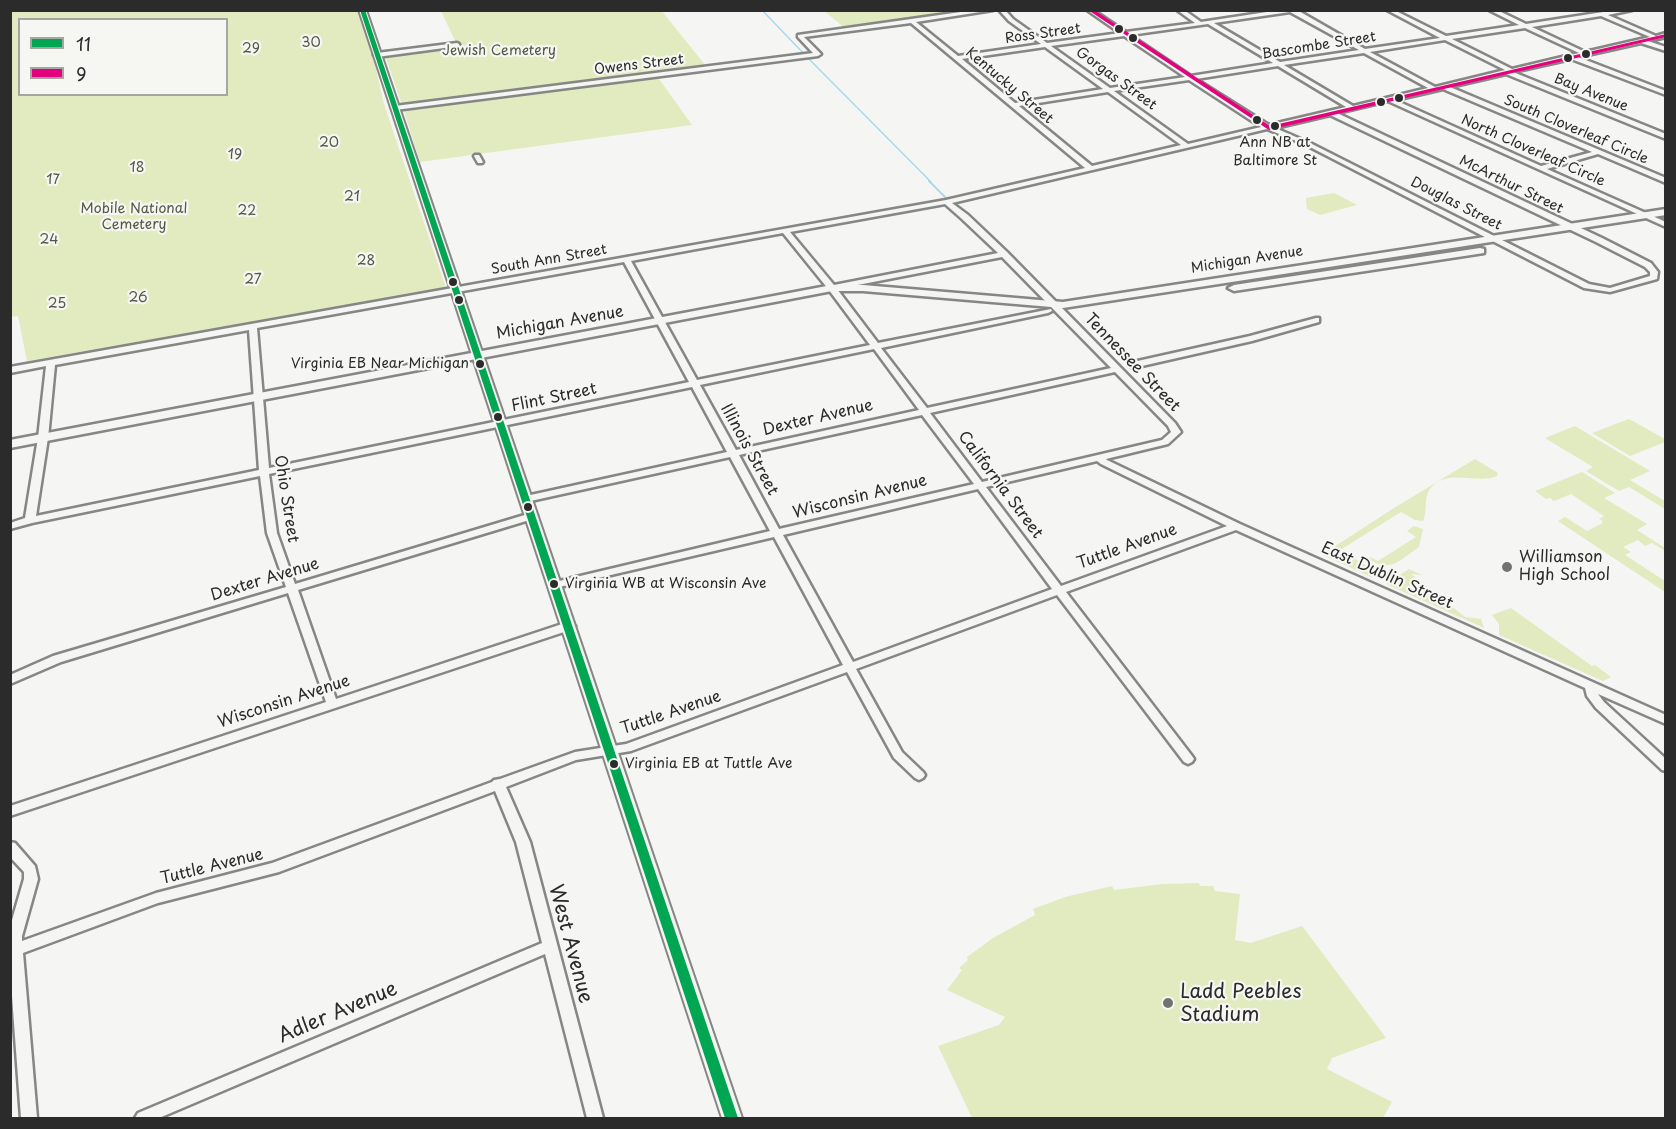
<!DOCTYPE html>
<style>
body{margin:0}
#map{position:relative;width:1676px;height:1129px;overflow:hidden;background:#f5f5f3;font-family:"Playpen Sans",sans-serif}
canvas{display:block}
.frame{position:absolute;inset:0;border:12px solid #2b2b2b;pointer-events:none}
.legend{position:absolute;left:18px;top:18px;width:210px;height:78px;box-sizing:border-box;background:#f6f6f2;border:2px solid #a5a5a2;margin:0;padding:8px 10px;list-style:none;font-size:18px;color:#2b2b2b}
.legend li{display:flex;align-items:center;gap:12px;height:30px}
.legend b{width:30px;border:2px solid #a5a5a2}
</style>
<div id="map">
<canvas width="1676" height="1129"></canvas>
<div class="frame"></div>
<ul class="legend">
<li><b style="height:8px;background:#00a651"></b>11</li>
<li><b style="height:8px;background:#e5007d"></b>9</li>
</ul>
</div>
<script>
const g = document.querySelector('canvas').getContext('2d');
g.lineJoin = 'round';
function paint(path, color) { g.fillStyle = color; g.fill(path, 'evenodd'); }
function trace(path, color, width, dash) { g.strokeStyle = color; g.lineWidth = width; g.lineCap = dash ? 'butt' : 'round'; g.setLineDash(dash || []); g.stroke(path); }
function drawText(font, color, halo, rows, align = 'center') {
  g.font = font + ' "Playpen Sans",sans-serif'; g.lineWidth = 4.5; g.setLineDash([]); g.textBaseline = 'middle'; g.strokeStyle = halo; g.fillStyle = color; for (const [text, x, y, turn = 0] of rows) {
    g.save(); g.translate(x, y); g.rotate((+turn || 0) * Math.PI / 180); g.textAlign = isNaN(turn) ? turn : align; if (halo) g.strokeText(text, 0, 0); g.fillText(text, 0, 0); g.restore();
  }
}
const green = new Path2D(`
 M11,10L358,11L373,57L384,104L446,288L27,361L18,316L10,317ZM20,20H226V94H20Z
 M661,10L706,66L402,105L385,55L458,47L441,11Z
 M824,11H991L845,28Z
 M657,76L692,125L420,162L403,108Z
 M1334,193L1357,205L1320,215L1307,209L1306,198Z
 M1629,419L1665,439V442L1630,456L1592,433Z
 M1575,426L1650,471L1630,480L1665,501V509L1629,487L1619,491L1586,471L1593,467L1545,438Z
 M1475,459L1498,473L1497,476C1477,485 1446,467 1430,489C1423,499 1428,511 1423,521L1415,520L1401,512L1340,550L1374,570L1376,574L1371,577L1325,556L1323,554L1394,508Z
 M1582,472L1615,493L1604,498L1647,524L1637,530L1665,548V551L1652,543L1645,546L1638,540L1623,547L1631,552L1625,555L1665,581V592L1558,521L1565,517L1587,531L1601,524L1603,521L1599,519L1604,516L1571,494L1554,501L1550,498L1546,499L1535,491Z
 M1414,526L1423,529L1419,547C1398,561 1392,573 1368,559L1370,557L1378,561L1416,537L1407,531Z
 M1409,569L1422,575L1411,574L1465,617L1481,619L1484,628L1386,584Z
 M1511,608L1592,666L1595,665L1611,677L1603,681L1499,635V624L1492,615Z
 M1199,883L1200,886H1213L1215,891L1240,894L1235,940L1251,943L1302,926L1386,1038L1332,1058L1327,1069L1392,1102L1383,1118H972L938,1046L999,1025L1005,1017L947,990L962,970L959,968L968,960L967,957L993,938L1035,915L1033,909L1065,897L1112,886L1114,890L1162,884Z`);
const streamFar1 = new Path2D(`
 M762,10L805,55
 M808,58L931,182`);
const stream = new Path2D(`
 M929,181L946,198`);
const minor = new Path2D(`
 M975,10H993L916,22L958,56L1041,44L1009,21L999,10H1005L1013,19L1047,43L1120,33L1087,10H1093L1126,32L1195,23L1177,10H1184L1201,22L1280,10H1297L1365,49L1440,38L1387,10H1394L1446,36L1519,25L1489,10H1497L1526,24L1616,10H1632L1608,15L1656,36L1666,33V37L1648,41L1666,47V51L1641,43L1578,57L1666,91V95L1571,59L1513,72L1666,134V139L1506,74L1450,87L1666,178V183L1598,154L1547,169L1666,222V227L1388,101L1337,113L1602,238L1651,263L1658,272L1657,279L1610,292L1584,288L1306,145L1267,129L952,203L968,215L1007,252L1175,423L1181,432L1168,444L1106,459L1107,460L1240,524L1666,715V724L1598,694L1604,702L1666,759V771L1662,770L1596,708L1587,696L1585,688L1236,530L1066,592L1192,756L1194,759L1192,762L1188,764L1184,762L1057,595L856,669L902,752L923,772L925,775L923,778L919,780L915,778L894,758L847,672L631,751L576,760L506,787L530,842L603,1118H587L545,954L159,1118H135L138,1113L542,943L516,842L495,791L279,872L158,903L23,953L37,1118H21L10,969V927L24,879V872L10,857V842L15,843L35,866L38,879L22,936V941L156,893L272,863L492,782L494,780L500,779L575,752L626,744L843,665L774,537L555,588L550,585L555,582L770,531L730,457L526,502L521,499L526,496L727,452L692,387L269,474L277,533L295,584L528,514L532,513L537,516L536,518L298,590L336,699L565,623L569,622L575,626L573,629L10,816V806L326,702L288,593L61,662L10,684V675L53,656L286,587L267,533L260,476L32,523L10,529V523L25,518L38,438L46,366L10,373V367L946,200L1085,168L911,23L804,37L821,54L818,56L395,110L392,108L395,106L813,53L798,37V35ZM1290,12L1359,50L1280,62L1214,23ZM1601,16L1650,37L1585,52L1532,27ZM1208,24L1273,63L1191,76L1130,35ZM1525,28L1579,53L1512,69L1452,39ZM1124,36L1185,77L1110,88L1051,46ZM1445,40L1505,70L1435,87L1370,52ZM1045,47L1103,89L1015,103L962,59ZM1364,53L1428,88L1353,106L1284,65ZM1278,66L1346,107L1269,125L1196,79ZM1189,80L1258,125L1261,127L1188,144L1114,91ZM1443,89L1592,152L1541,166L1395,100ZM1108,92L1181,145L1092,166L1019,106ZM1330,115L1596,242L1645,267L1650,272V276L1610,288L1589,284L1310,143L1275,128ZM945,204L962,219L998,253L834,285L790,232ZM783,233L829,290L870,345L697,380L631,261ZM1002,257L1111,368L927,408L881,348L1048,313L1052,311L1051,309L878,343L837,289ZM624,262L689,382L269,468L257,328ZM249,330L259,470L36,516L48,438L55,365ZM874,349L919,410L736,450L700,385ZM1115,372L1168,426L1171,432L1162,440L982,482L930,413ZM922,415L974,484L779,529L739,455ZM1097,461L1101,464L1227,526L1061,586L986,487ZM978,489L1052,589L853,662L783,535Z
 M457,43L459,44V46L377,57L374,55L377,53Z
 M475,155H479L483,162L482,163H478L474,156Z
 M1316,318H1319V322L1252,341L1133,368L1129,365L1133,362L1250,336Z`);
const tertiary = new Path2D(`
 M359,10H366L742,1118H722Z`);
const secondary = new Path2D(`
 M1666,209V215L1063,308L863,291H832L10,448V440L832,285H863L1063,302Z
 M1480,248L1484,249V253L1234,291L1228,288L1234,285Z`);
const bus1 = new Path2D(`
 M360,10H365L738,1118H725Z`);
const bus2 = new Path2D(`
 M1088,10H1094L1270,126L1666,34V37L1269,130Z`);
const markers = [
 [1119,29,5,"#2b2b2b"],
 [1133,38,5,"#2b2b2b"],
 [1586,54,5,"#2b2b2b"],
 [1568,58,5,"#2b2b2b"],
 [1399,98,5,"#2b2b2b"],
 [1381,102,5,"#2b2b2b"],
 [1257,120,5,"#2b2b2b"],
 [1275,126,5,"#2b2b2b"],
 [453,282,5,"#2b2b2b"],
 [459,300,5,"#2b2b2b"],
 [480,364,5,"#2b2b2b"],
 [498,417,5,"#2b2b2b"],
 [528,507,5,"#2b2b2b"],
 [1507,567,6,"#727271"],
 [554,584,5,"#2b2b2b"],
 [614,764,5,"#2b2b2b"],
 [1168,1003,6,"#727271"]
];
const farStreetnames = [
 ["Ross Street",1043,34,-8],
 ["Bascombe Street",1319,46,-9],
 ["Owens Street",639,65,-7],
 ["Gorgas Street",1116,79,36],
 ["Kentucky Street",1009,86,40],
 ["Bay Avenue",1591,93,22],
 ["South Cloverleaf Circle",1576,130,23],
 ["North Cloverleaf Circle",1533,151,24],
 ["McArthur Street",1511,185,26],
 ["Douglas Street",1456,204,27],
 ["South Ann Street",549,260,-10],
 ["Michigan Avenue",1247,260,-9]
];
const farParknames = [
 ["30",311,43],
 ["29",251,49],
 ["Jewish Cemetery",499,51],
 ["20",329,143],
 ["19",235,155],
 ["18",137,168],
 ["17",53,180],
 ["21",352,197],
 ["Mobile National",134,209],
 ["Cemetery",134,225],
 ["22",247,211],
 ["24",49,240],
 ["28",366,261],
 ["27",253,280],
 ["26",138,298],
 ["25",57,304]
];
const busNames = [
 ["Ann NB at",1275,143,"center"],
 ["Baltimore St",1275,161,"center"],
 ["Virginia EB Near Michigan",469,364,"right"],
 ["Virginia WB at Wisconsin Ave",565,584],
 ["Virginia EB at Tuttle Ave",625,764]
];
const streetNames = [
 ["Michigan Avenue",560,323,-10],
 ["Tennessee Street",1132,363,46],
 ["Flint Street",554,398,-12],
 ["Dexter Avenue",818,418,-13],
 ["Illinois Street",749,450,61],
 ["California Street",1000,485,53],
 ["Wisconsin Avenue",860,497,-14],
 ["Ohio Street",286,499,81],
 ["Tuttle Avenue",1127,547,-20],
 ["East Dublin Street",1387,576,24],
 ["Dexter Avenue",265,580,-17],
 ["Wisconsin Avenue",284,702,-18],
 ["Tuttle Avenue",671,713,-19],
 ["Tuttle Avenue",212,867,-14]
];
const poiNames = [
 ["Williamson",1519,558],
 ["High School",1519,576]
];
const nearStreetnames = [
 ["West Avenue",570,944,75],
 ["Adler Avenue",338,1013,-23]
];
const nearPoinames = [
 ["Ladd Peebles",1180,992],
 ["Stadium",1180,1015]
];
paint(green, '#e2eabf');
trace(streamFar1, '#aad9ed', 1.5);
trace(stream, '#aad9ed', 2);
trace(minor, '#868685', 5);
trace(tertiary, '#868685', 4);
trace(secondary, '#868685', 5);
paint(minor, '#f5f5f3');
paint(tertiary, '#f5f5f3');
paint(secondary, '#f5f5f3');
paint(bus1, '#00a651');
paint(bus2, '#e5007d');
for (const [x, y, r, color] of markers) { const dot = new Path2D(); dot.arc(x, y, r, 0, 2 * Math.PI); g.fillStyle = color; g.fill(dot); trace(dot, '#f6f6f2', 2); }
drawText('14px', '#2b2b2b', '#f6f6f2', farStreetnames);
drawText('14px', '#555845', '#f6f6f2', farParknames);
drawText('14px', '#2b2b2b', '#f6f6f2', busNames, 'left');
drawText('16px', '#2b2b2b', '#f6f6f2', streetNames);
drawText('16px', '#2b2b2b', '#f6f6f2', poiNames, 'left');
drawText('20px', '#2b2b2b', '#f6f6f2', nearStreetnames);
drawText('20px', '#2b2b2b', '#f6f6f2', nearPoinames, 'left');
</script>
